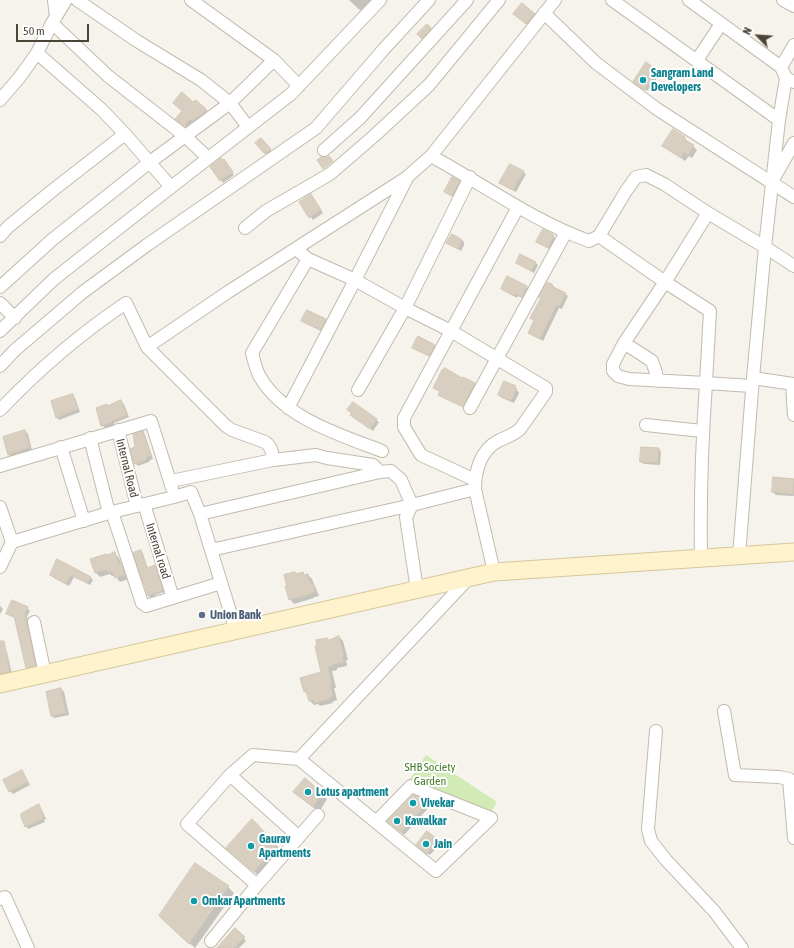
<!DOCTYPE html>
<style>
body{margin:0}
#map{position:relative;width:794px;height:948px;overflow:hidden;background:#f6f3ec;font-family:"Asap Condensed",sans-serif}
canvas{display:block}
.north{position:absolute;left:738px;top:16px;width:40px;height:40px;-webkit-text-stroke:3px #fff;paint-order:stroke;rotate:295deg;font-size:11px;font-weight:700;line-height:16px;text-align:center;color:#4b4439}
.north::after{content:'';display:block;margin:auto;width:14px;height:18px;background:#4b4439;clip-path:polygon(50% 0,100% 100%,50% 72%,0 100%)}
.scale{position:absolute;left:16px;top:24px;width:73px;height:18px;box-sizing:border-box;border:2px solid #4b4439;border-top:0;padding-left:5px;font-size:12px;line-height:14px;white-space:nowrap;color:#4b4439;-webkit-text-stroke:3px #fff;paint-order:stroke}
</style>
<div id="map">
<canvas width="794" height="948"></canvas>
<div class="north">N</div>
<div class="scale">50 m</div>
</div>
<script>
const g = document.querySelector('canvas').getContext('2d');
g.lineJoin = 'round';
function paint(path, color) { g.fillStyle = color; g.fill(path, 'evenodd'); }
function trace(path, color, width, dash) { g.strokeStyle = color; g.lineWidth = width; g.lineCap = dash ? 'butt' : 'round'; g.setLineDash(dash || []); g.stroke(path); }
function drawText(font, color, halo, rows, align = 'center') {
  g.font = font + ' "Asap Condensed",sans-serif'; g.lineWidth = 4; g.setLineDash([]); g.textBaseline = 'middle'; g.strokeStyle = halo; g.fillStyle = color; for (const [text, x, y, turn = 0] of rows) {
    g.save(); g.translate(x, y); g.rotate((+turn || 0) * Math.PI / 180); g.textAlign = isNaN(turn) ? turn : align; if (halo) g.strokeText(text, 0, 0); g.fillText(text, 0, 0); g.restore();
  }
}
const green = new Path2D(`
 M426,755L497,802L491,812L410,779Z`);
const shadow = new Path2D(`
 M349,0H372L362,12Z
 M534,14L536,17L529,26L517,16Z
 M427,26L433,31L425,41L419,34Z
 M657,72L660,74L647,91L637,84Z
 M196,101L209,114L196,123L193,121L187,128L179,121L183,111Z
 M684,138L697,150L692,158L689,156L685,161L664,146Z
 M264,142L272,152L268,156L257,143Z
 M223,161L226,163L234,175L223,183L221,180Z
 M334,162L335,164L327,171L325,169Z
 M523,172L526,174L516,192L503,185Z
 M459,182L462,184L455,198L445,192Z
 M313,198L323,213L313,220L300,202Z
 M553,236L556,239L551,250L537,242Z
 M461,239L464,242V245L461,251L448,243Z
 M535,262L538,265L534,273L517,263Z
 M551,285L568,296L562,309L559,308L543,341L529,333L535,321L531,318L542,299L540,297Z
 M527,287L529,289L524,299L518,296L517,298L502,289Z
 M326,320L328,322L323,332L305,323L303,321Z
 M434,346L437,348L432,358L413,347Z
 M463,379L475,384L477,386L466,408L442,397L439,395L441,392L434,388Z
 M515,387L519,393L514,403L502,398L499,395Z
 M73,395L75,398L80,412L59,420L57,417Z
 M121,401L124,404L129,417L114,423V425L105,428L102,425L107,405L108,406Z
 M353,403L379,422L373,431L354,417L348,410Z
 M25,431L28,434L32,450L11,457L8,454Z
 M142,432L145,435L153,459L150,460L149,462L138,466L135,463L137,448Z
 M659,449L661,452L660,465L644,464L641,461Z
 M794,480V496L776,495L773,492Z
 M141,551L143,554L148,569L155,567L157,569L164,592L155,595V596L151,598L148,595Z
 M115,554L119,558L122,565L125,568L128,579L120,582L115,576H112L110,574L100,577L96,573L91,560Z
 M58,560L90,577L93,580L90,585L74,577L69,586L54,578L51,575Z
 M303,573L305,576L308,575L312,579L319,596L314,597V598L294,604L290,599L297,575Z
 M0,606L3,609L0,614Z
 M27,608L30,611L27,616L38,668L30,670L27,667L16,618L10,616L7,613Z
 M339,637L343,641L348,660H346L347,666L337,668V670L332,671L336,688H334L337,700L332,702L333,703L320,706L318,704L314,705L310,701L308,695L304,691L322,673L329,641Z
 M5,650L7,652L12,674L2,676L0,674V651Z
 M61,689L64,692L69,715L54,718L52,716Z
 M22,771L30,785L13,794L10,791Z
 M321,794L327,799L319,812L300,797Z
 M428,802L431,805L404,835L392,825Z
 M39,805L41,808L46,819L44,820L45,822L28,829L26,826Z
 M252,821L282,851L260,877L233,853Z
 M427,833L440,844L430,855L419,847Z
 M228,887L234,893L195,948L166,922Z
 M235,929L246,941L239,948H218Z`);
const building = new Path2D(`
 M522,3L535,14L526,24L513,14Z
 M427,24L431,28L422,39L417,34Z
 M646,62L658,71L644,90L633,82Z
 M182,92L193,102L196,100L207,110L192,121L190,119L184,126L175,119L182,111L173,103Z
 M673,129L685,137V140L694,145L688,155L684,152L681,158L662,146Z
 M261,138L271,149L265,154L255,143Z
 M329,156L333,161L323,169L317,160L321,157Z
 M221,158L222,160L224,159L233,172L220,181L210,167Z
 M510,164L524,171L513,190L499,183Z
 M452,177L460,181L452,196L444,192Z
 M311,194L321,210L309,218L299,202Z
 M543,229L554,235L548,248L536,242Z
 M452,234L461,239V242L458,249L446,243Z
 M520,254L536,262L531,271L516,263Z
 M507,276L527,286L522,297L515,294L514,296L501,289Z
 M547,282L552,284L553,287L566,293L559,307L556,306L540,339L528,333L534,320L530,318L541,298L539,297Z
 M307,310L326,319L320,330L301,321Z
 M418,336L435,345L429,356L412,348Z
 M445,368L462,378L463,377L475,383L463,407L438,395L440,391L433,388L442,370Z
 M504,381L516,386L515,388L517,389L511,401L498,395Z
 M73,394L78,409L56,418L51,401Z
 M121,400L127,415L112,421V422L101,426L96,408L107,404V406Z
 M353,402L377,419L370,429L350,415L352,413L347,410Z
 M25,430L30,447L8,455L3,437Z
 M143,431L151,456L147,457L146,460L134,464L130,449L135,447L133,434Z
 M641,447L659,448L658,463L640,462Z
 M773,477L794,479L793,494L772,492Z
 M141,550L147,568L155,565L163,590L148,596L133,553Z
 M115,552L119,564L121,563L125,575L115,578L112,572H107L106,570L95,573L90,559L106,554L107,555Z
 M57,559L91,577L87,583L71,575L66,584L50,575Z
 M295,572L296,574L303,572L304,575L308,574L311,584L313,583L315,592L311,593V594L289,600L285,586H287L284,575Z
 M12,600L28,607L25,613L27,624L36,666L26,668L14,616L6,614Z
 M339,636L344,656H342L344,662L333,664V666L328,667L332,684H330L333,696L329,698V699L315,703L314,700L309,701L306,691L304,692L300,678L321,672L315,646H317L316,640L327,638L329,640Z
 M0,641H4L10,672L0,674Z
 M61,688L66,713L51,716L46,692Z
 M22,770L28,782L9,792L3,780Z
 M305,778L322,793L313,807L293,792Z
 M413,795L429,801L401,832L387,821Z
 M39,804L44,817L42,818L43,819L25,827L21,817V814Z
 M252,819L277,845L254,872L226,848Z
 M427,831L438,840L427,854L416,845Z
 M195,863L229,886L189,944L159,916Z
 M235,928L245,937L234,948H217Z`);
const street = new Path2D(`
 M54,0L56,17
 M77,0L137,41L201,80L230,103L248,127
 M191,0L274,60
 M612,0L779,120
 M689,0L781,67L786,78L794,82
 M783,0L794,6
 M544,13L596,63L657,109L794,197
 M52,23L108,76L185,136L208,158
 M37,53L101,109L125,134L171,187
 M697,60L721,24
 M781,67L794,45
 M786,78L779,120L765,247L794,266
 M0,100L19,78L37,53L52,23L66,0
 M324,150L360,118L467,0
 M431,156L555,0
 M774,178L794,143
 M245,228L266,211L330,174L374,136L429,85L499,0
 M0,236L8,227L53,190L125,134
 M599,236L665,282L710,311L706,383L751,386
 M296,249L308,259L355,280L405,308L451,331L546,388V392L520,429C514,435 506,437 498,441C481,450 475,470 475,489
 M308,259L252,353C254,361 256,370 260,377C284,418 340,435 382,451
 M0,287L53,239L150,162L230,103L274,60L299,86
 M0,303L15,318
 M0,331L54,279L157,198L291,94L380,0
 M624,343L652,361L656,373L657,381
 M147,347L226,426L232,430L265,442C272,447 272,452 273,460
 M0,366L15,350L83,292L147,245L316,128L383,50L429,0
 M792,384L794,415
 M358,390L405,308L470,177
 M288,408L355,280L406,180
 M470,408L566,232
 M0,410C38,370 80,334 126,303L147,347L228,292L406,178L431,156C483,184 533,221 589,241L599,236L626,191L636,177L646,175L664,184L708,213L765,247L753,378L794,384
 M646,425L702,431
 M118,430L137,506
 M90,438L109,513
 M61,447L84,521
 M0,466L151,421L172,488
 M475,480L421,455L404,427V418L518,207
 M171,481L273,460L316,455L327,458L373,465L380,472L391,471L401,480L412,505L475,489L494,572
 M144,504L173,598
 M412,505L406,517L417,590
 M0,507L12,542L112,512L174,497L191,492L200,514L236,631
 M112,512L142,603L146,606L221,583
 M200,514L380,472
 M211,550L412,505
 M739,556L753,378
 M701,558C700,500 702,441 706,383L629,379L618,376L613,371V364L624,343L665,282L708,213
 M0,567L12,542
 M34,622L45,674
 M724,711L735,775L779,777L789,779L794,838
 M656,731L648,829L651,841L666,860L714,911L742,948
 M299,759L253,755L230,775L187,824L257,885L318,815
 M230,775L299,837
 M376,822L411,786L491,818L436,871L299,759L469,578
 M0,899L5,897L28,948
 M211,941L257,885`);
const secondary = new Path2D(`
 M0,684L494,572L794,552`);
const markers = [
 [643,80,4,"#0f9aa8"],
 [202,615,4,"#5c6f8a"],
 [308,792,4,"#0f9aa8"],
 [413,803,4,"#0f9aa8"],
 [397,821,4,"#0f9aa8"],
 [426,844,4,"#0f9aa8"],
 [251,846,4,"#0f9aa8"],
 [194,901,4,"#0f9aa8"]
];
const cultureNames = [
 ["Sangram Land",651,73],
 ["Developers",651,87],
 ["Lotus apartment",316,792],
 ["Vivekar",421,803],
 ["Kawalkar",405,821],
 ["Gaurav",259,839],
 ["Apartments",259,853],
 ["Jain",434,844],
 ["Omkar Apartments",202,901]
];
const streetNames = [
 ["Internal Road",127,468,76],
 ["Internal road",158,551,73]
];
const serviceNames = [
 ["Union Bank",210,615]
];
const parkNames = [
 ["SHB Society",430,767],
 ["Garden",430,781]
];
paint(green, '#d2eab5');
paint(shadow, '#0003');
paint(building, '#d8cfc1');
trace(building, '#d3c7b4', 1);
trace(street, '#c2bbae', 14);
trace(secondary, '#d6c79b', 19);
trace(street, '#fff', 12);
trace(secondary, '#fff3cd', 17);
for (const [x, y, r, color] of markers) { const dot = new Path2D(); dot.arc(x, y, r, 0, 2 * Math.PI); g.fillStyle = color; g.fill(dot); trace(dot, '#fff', 1.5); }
drawText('bold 12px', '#0d838f', '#fff', cultureNames, 'left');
drawText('12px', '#4b4439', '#fff', streetNames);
drawText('bold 12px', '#4e5e75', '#fff', serviceNames, 'left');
drawText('12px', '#4a7f2a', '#fff', parkNames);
</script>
